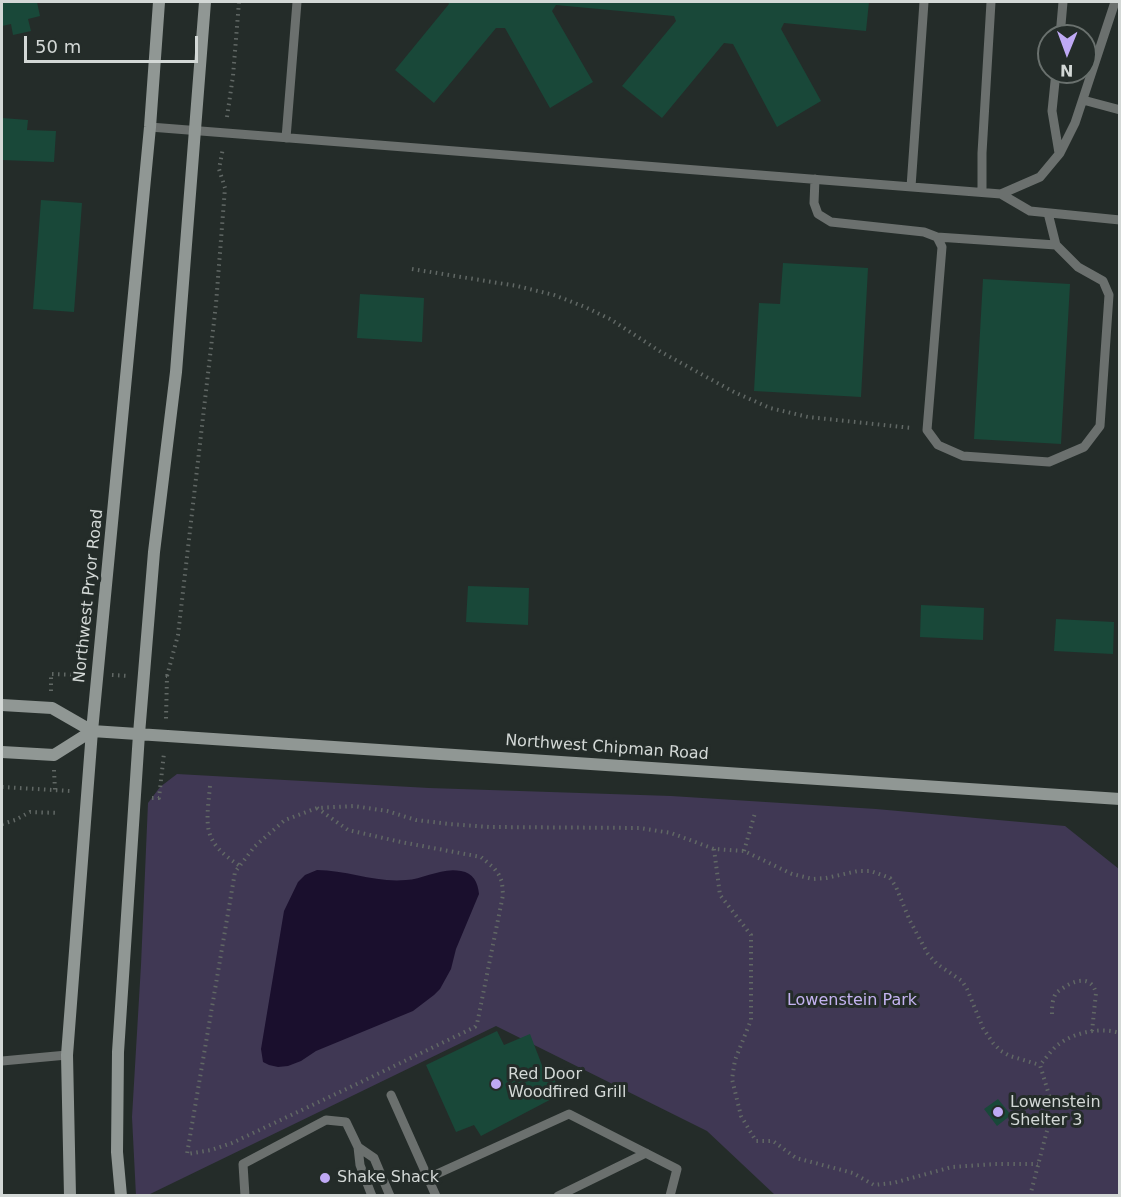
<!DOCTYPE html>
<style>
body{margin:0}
#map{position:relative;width:1121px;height:1197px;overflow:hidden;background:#242c29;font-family:"DejaVu Sans",sans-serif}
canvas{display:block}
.frame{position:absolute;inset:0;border:3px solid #d3d8d6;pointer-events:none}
.north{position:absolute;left:1037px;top:24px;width:60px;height:60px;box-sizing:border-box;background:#242c29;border:2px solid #6a716e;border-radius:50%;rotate:181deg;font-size:16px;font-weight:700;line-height:24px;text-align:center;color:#d3d8d6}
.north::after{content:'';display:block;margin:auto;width:21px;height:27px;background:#bfa9f4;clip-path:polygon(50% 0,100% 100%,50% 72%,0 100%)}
.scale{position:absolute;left:24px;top:36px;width:174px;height:27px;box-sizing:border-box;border:3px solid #d3d8d6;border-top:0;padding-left:8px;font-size:18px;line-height:21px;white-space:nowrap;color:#d3d8d6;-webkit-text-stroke:4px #242c29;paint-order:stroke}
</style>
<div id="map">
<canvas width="1121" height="1197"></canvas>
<div class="frame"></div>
<div class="north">N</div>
<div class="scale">50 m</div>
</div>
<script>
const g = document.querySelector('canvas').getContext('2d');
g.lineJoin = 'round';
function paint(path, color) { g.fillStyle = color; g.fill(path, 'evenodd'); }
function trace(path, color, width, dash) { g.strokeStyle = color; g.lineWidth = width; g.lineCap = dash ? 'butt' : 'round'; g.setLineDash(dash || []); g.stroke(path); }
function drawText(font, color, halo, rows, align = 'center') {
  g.font = font + ' "DejaVu Sans",sans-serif'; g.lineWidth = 6; g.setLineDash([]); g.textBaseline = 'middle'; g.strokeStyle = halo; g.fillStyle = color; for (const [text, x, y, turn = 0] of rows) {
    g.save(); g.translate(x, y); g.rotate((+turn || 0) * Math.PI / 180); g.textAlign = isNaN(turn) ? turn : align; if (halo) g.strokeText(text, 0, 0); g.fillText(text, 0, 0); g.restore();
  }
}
const green = new Path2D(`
 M177,774L429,788L671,796L876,809L1065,826L1119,869V1195H775L707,1131L496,1026L148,1195L136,1196L132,1117L141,965L148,803L160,787Z`);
const water = new Path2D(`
 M317,870C347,870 376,883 406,880C424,879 442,867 461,871C473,873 478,882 479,894L456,949L451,969L440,989L434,995L413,1011L316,1051L301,1061L288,1066L278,1067L269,1065L263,1062L261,1049L284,911L298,882L305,875Z`);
const building = new Path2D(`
 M2,2H37L40,16L28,19L31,31L13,35L11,24L2,26Z
 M448,2H869L866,31L784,23L781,29L821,101L777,127L733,44L724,43L662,118L622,86L676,21L674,16L556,5L552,11L593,82L550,108L505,28H496L434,103L395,70L449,4Z
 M2,118L28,120L27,130L56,131L54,162L2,160Z
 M41,200L82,203L74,312L33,309Z
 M783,263L868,268L861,397L754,391L759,303L780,304Z
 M983,279L1070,284L1061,444L974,439Z
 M360,294L424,298L422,342L357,338Z
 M468,586L529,588L528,625L466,622Z
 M921,605L984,608L983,640L920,637Z
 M1056,619L1114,622L1113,654L1054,651Z
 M497,1031L504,1045L530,1034L545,1073L550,1070L561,1094L481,1136L474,1125L456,1132L426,1065Z
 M998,1099L1011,1115L997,1126L984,1109Z`);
const path = new Path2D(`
 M227,117L233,76L239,2
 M412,269L517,286L554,295L585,307L610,319L661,352L734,392L770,408L808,417L912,428
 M112,675L129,676
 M166,676H167L166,719
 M167,676L178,635L216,304L225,188L219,169L223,148
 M51,691V674L81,675
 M54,770L55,790
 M210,786C206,828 202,841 240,866
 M2,787L70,791
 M152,798H159L164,753
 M317,808L348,830L401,842L481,857L494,868L499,875L502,882L503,895L477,1024L475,1027L359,1083L232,1143L211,1150L187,1154L235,872L255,846L285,820L317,808L354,806L387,811L416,820L449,824L489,827L640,828L671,833L714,849L744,851L792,874L813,879L826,878L858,871H871L890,878L896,887L910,921L928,954L937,964L962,981L967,989L983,1028L993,1043L1001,1051L1010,1056L1040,1065
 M2,824L15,820L30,812L59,813
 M714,849L720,895L751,935V1020L735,1060L732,1079L741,1116L756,1141H773L796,1158L853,1173L874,1185L893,1183L952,1167L995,1164H1038
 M744,851L755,813
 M1052,1014C1052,1008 1052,1001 1055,995C1057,991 1062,989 1066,986C1078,979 1092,977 1096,993L1092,1031
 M1030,1196L1049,1123V1095L1040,1065C1046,1058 1052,1049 1059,1044C1076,1032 1100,1027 1120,1033`);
const lane = new Path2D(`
 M1060,36L1063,2
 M1056,72L1052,111L1059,153
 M1083,100L1120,110
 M150,127L1001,194L1040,177L1060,153L1075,123L1115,2
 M286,138L297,2
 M815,179L814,203L818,214L831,222L924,232L937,237L942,247L927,430L938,445L963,456L1049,462L1084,447L1100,426L1109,295L1103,281L1078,267L1056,245L1048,213
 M911,187L924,2
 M982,192V153L991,2
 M1001,194L1030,211L1120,220
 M937,237L1056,245
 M2,1061L67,1055
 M391,1095L428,1178
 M358,1147L374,1158L390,1196
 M245,1196L243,1164L326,1120L346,1122L358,1147L360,1165L372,1196
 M436,1196L428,1178L569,1114L677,1169L670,1196
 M558,1196L646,1153`);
const secondary = new Path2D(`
 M2,705L52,708L92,731L1120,799
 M2,752L54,755L92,731
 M70,1196L67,1055L92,731L150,127L159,2
 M121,1196L117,1152L118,1052L139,734L154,552L176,372L205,2`);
const markers = [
 [496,1084,6,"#bfa9f4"],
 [998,1112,6,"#bfa9f4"],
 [325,1178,6,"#bfa9f4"]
];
const streetNames = [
 ["Northwest Pryor Road",89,596,-84],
 ["Northwest Chipman Road",607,748,4]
];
const parkNames = [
 ["Lowenstein Park",852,1001]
];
const poiNames = [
 ["Red Door",508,1075],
 ["Woodfired Grill",508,1093],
 ["Lowenstein",1010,1103],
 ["Shelter 3",1010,1121],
 ["Shake Shack",337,1178]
];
paint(green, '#403854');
paint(water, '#1a0f2d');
paint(building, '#194839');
trace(path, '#616865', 4, [1.5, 4.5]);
trace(lane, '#6b706e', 9);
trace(secondary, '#909794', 12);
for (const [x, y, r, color] of markers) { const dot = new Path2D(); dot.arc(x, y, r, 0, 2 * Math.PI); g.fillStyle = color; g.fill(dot); trace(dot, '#242c29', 2); }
drawText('16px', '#d3d8d6', '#242c29', streetNames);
drawText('16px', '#c4b3f0', '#242c29', parkNames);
drawText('16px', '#d3d8d6', '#242c29', poiNames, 'left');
</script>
